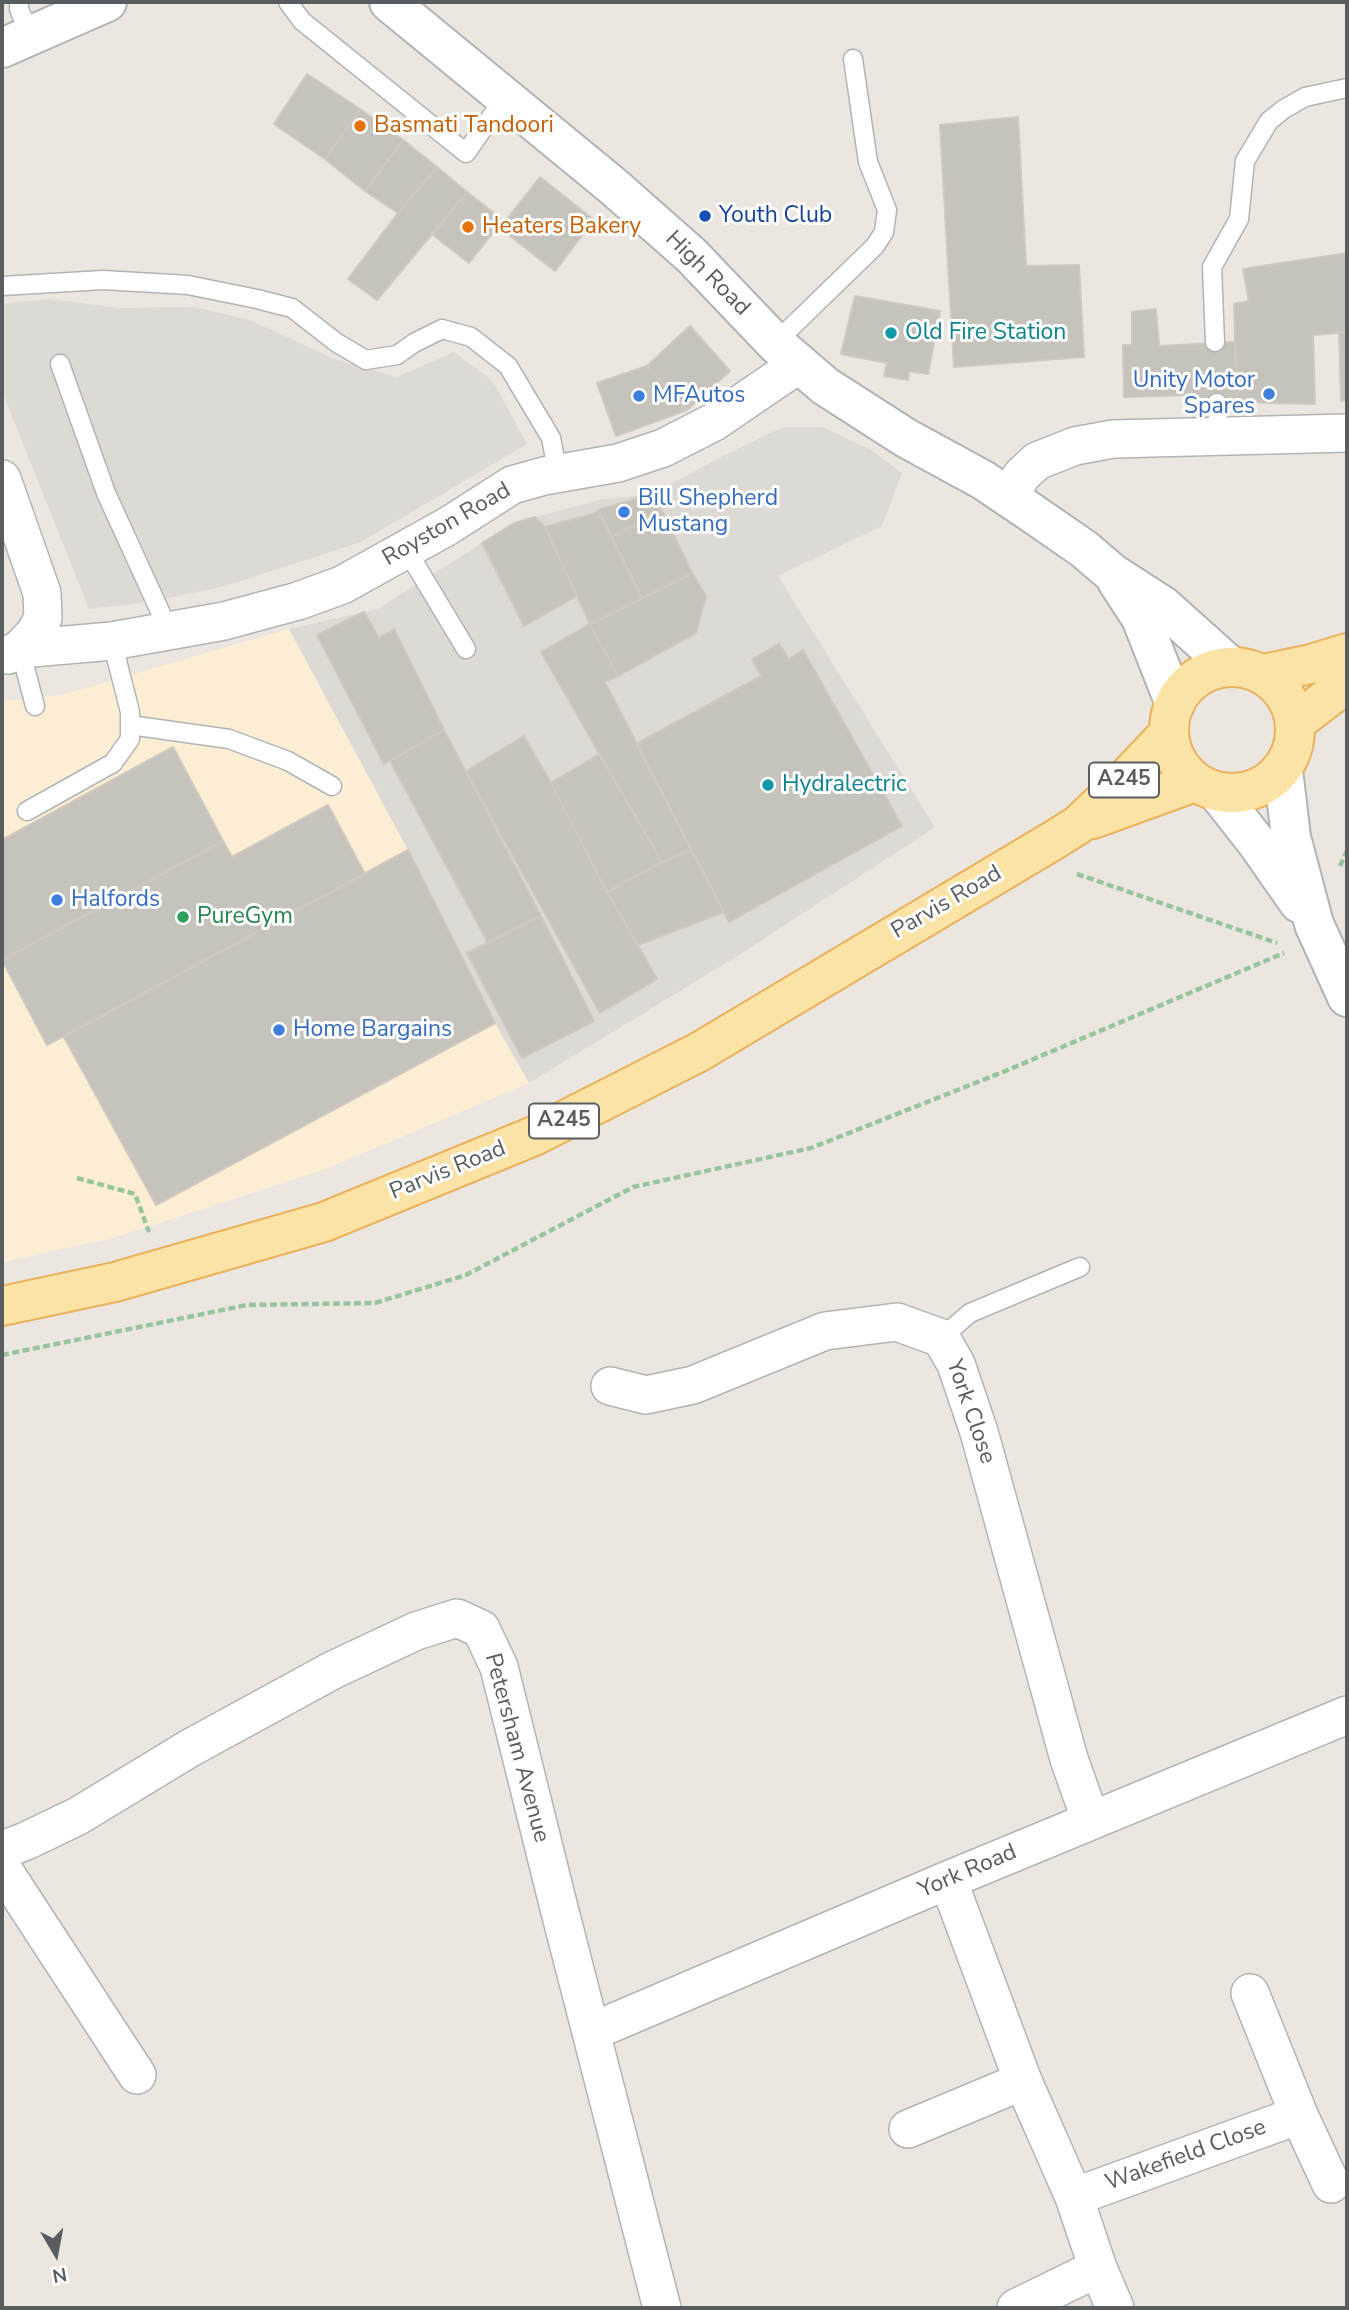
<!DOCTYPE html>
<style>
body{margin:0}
#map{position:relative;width:1349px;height:2310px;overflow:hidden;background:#ebe7e0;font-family:"Nunito Sans",sans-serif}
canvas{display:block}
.frame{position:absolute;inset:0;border:4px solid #595d60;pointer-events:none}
.north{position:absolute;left:21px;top:2219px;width:70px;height:70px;-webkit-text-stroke:5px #fff;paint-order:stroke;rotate:170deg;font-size:19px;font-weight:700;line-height:28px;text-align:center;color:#595d60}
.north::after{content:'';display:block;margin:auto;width:24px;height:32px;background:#595d60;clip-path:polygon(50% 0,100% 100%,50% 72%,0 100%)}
</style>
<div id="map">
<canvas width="1349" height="2310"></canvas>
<div class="frame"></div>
<div class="north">N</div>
</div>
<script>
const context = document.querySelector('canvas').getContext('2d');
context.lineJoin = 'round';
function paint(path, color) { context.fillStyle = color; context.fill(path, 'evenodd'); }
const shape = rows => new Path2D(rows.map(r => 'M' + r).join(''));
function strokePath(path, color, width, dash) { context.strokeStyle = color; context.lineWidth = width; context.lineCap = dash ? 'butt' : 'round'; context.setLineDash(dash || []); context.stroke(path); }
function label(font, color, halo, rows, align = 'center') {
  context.font = font + ' "Nunito Sans",sans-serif'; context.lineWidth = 6; context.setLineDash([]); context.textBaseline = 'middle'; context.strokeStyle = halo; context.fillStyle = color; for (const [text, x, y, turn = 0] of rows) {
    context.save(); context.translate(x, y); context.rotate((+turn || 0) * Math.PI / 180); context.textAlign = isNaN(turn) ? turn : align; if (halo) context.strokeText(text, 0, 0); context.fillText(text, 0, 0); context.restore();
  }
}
const commercial = shape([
 [289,629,408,850,495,1023,529,1083,326,1169,113,1238,2,1262,2,701,61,695]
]);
const industrial = shape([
 [49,299,120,308,196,307,250,320,337,360,397,377,454,352,492,380,527,444,361,542,225,586,155,601,89,609,2,391,2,304],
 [783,427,822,427,870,449,902,473,882,526,778,576,935,827,744,952,529,1083,495,1023,408,850,289,629,377,609,514,523,603,499,652,494,727,454]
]);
const building = shape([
 [307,74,360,109,325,159,274,124,307,74],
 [360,109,403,140,365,191,325,159,360,109],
 [1018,117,1026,266,1079,265,1084,357,954,367,940,125,1018,117],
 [403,140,437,167,398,213,365,191,403,140],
 [437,167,467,192,377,300,348,279,398,213,437,167],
 [540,177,594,220,555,271,500,228,540,177],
 [467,192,503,220,469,263,433,235,467,192],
 [1347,253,1347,332,1313,335,1315,404,1237,402,1234,304,1249,301,1243,269,1347,253],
 [855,296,940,311,928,374,909,371,908,380,884,376,887,363,841,354,855,296],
 [1156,309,1159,346,1235,342,1237,402,1192,404,1191,395,1124,397,1123,345,1132,345,1132,312,1156,309],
 [690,326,730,371,687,410,647,366,690,326],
 [1339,332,1347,332,1347,400,1341,401,1339,332],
 [647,366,687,410,616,436,597,383,647,366],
 [652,494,662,511,612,537,598,510,652,494],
 [662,511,692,573,642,598,612,537,662,511],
 [599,512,642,598,590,624,545,527,599,512],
 [535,517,545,527,577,596,524,626,482,543,514,523,535,517],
 [692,573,706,596,696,633,618,676,590,624,692,573],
 [364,612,379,638,394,629,444,730,384,764,317,635,364,612],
 [590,624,618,676,605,682,692,850,662,862,541,652,590,624],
 [779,644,789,659,803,650,902,826,729,922,636,744,761,676,752,659,779,644],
 [444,730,541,916,488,943,390,761,444,730],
 [524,736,551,783,607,892,657,979,600,1013,466,771,524,736],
 [173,747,223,841,2,960,2,840,173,747],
 [599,754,662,862,607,892,551,783,599,754],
 [328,805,365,874,47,1045,2,960,223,841,232,857,328,805],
 [408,850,495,1023,156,1205,64,1037,408,850],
 [692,850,724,912,638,945,607,892,662,862,692,850],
 [541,916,594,1021,522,1058,467,953,541,916]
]);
const path = shape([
 [1340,866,1347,851],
 [1077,874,1277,943],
 [77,1178,135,1194,149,1232],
 [2,1355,247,1305,375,1303,466,1275,633,1187,811,1148,1003,1072,1284,953]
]);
const lane = shape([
 [19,2,19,9,30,35],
 [288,2,302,21,466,153,505,97],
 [2,286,103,280,188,285,257,299,292,308,337,343,366,360,397,355,414,343,442,329,471,337,508,366,551,438,558,474],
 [1215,342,1212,267,1239,219,1245,161,1269,121,1284,109,1305,97,1347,88],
 [775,343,875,246,884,232,887,210,868,162,853,59],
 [60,364,106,493,169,631],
 [1217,403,1219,436],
 [406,549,466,649],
 [20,649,35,706],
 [130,725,229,739,288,761,332,786],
 [27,811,113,763,130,739,130,712,112,641],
 [941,1338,970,1313,1080,1267]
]);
const street = shape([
 [2,479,42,593,43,618,35,633,20,649,8,655],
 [1008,497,1022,475,1037,461,1075,446,1113,439,1347,433],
 [20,649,112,641,224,621,298,601,342,585,448,526,512,485,544,476,618,463,663,448,714,422,799,364],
 [610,1386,646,1395,693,1385,825,1331,897,1322,941,1338,956,1364,979,1432,1069,1759,1091,1821],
 [2,1850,26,1841,78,1816,190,1748,333,1670,416,1631,457,1618,481,1629,499,1667,557,1900,662,2308],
 [2,1868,137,2075],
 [1250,1993,1299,2115],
 [591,2032,948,1880,1347,1715],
 [1023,2081,1074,2197,1299,2115,1331,2184],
 [908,2129,1023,2081,948,1880],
 [1074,2197,1098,2268],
 [1016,2308,1098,2268,1115,2308]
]);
const secondary = shape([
 [389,2,614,187,692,256,775,343,825,386,906,438,983,480,1029,511,1084,549,1112,573,1163,606,1231,667],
 [2,48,107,2],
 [1117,581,1141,618,1175,704],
 [1283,770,1291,837,1314,924,1347,997],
 [1217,792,1257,843,1299,903]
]);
const primary = shape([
 '1169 730a63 63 0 1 1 126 0a63 63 0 1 1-126 0Z',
 [1263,674,1311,664,1347,653],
 [1295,723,1347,683],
 [1093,819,1195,782],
 [2,1306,115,1282,324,1222,534,1136,699,1052,1054,840,1078,825,1115,790,1169,733]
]);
const markers = [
 [360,126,7,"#e8710a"],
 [705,216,7,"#1a4fb4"],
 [468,227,7,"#e8710a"],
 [891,333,7,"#0f9aa8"],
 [1269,394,7,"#3f7fe0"],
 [639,396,7,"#3f7fe0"],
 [624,512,7,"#3f7fe0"],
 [768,785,7,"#0f9aa8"],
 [57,900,7,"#3f7fe0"],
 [183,917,7,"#2e9e5b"],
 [279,1030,7,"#3f7fe0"]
];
const shields = [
 [1124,780,70],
 [564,1121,70]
];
const shieldNames = [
 ["A245",1124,780],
 ["A245",564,1121]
];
const foodNames = [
 ["Basmati Tandoori",374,126],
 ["Heaters Bakery",482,227]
];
const transitNames = [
 ["Youth Club",719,216]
];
const streetNames = [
 ["High Road",707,274,45],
 ["Royston Road",447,525,-30],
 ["Parvis Road",947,903,-30],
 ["Parvis Road",448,1171,-22],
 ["York Close",970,1412,71],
 ["Petersham Avenue",516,1748,75],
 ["York Road",968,1872,-23],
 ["Wakefield Close",1186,2156,-20]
];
const cultureNames = [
 ["Old Fire Station",905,333],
 ["Hydralectric",782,785]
];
const shopNames = [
 ["Unity Motor",1255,381,"right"],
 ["Spares",1255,407,"right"],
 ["MFAutos",653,396],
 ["Bill Shepherd",638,499],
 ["Mustang",638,525],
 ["Halfords",71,900],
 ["Home Bargains",293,1030]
];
const leisureNames = [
 ["PureGym",197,917]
];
paint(commercial, '#fceed5');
paint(industrial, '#ddd9d5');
paint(building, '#c6c2bc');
strokePath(building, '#cfc8bf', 2);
strokePath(lane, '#b1b4b7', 21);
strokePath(street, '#b1b4b7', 40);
strokePath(secondary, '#b0b4b7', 42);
strokePath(primary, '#e9b15b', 42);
strokePath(path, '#98c59f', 4.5, [7, 3.5]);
strokePath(lane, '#fff', 18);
strokePath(street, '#fff', 37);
strokePath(secondary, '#fff', 38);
strokePath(primary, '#fbe3a6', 38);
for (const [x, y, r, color] of markers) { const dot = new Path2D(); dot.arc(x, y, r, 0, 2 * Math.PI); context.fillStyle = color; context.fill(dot); strokePath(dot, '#fff', 2.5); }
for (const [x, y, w] of shields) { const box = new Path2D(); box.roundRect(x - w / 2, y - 17.5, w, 35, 5); context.fillStyle = '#fff'; context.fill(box); strokePath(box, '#595d60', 2); }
label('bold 21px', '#595d60', null, shieldNames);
label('23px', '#c56008', '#fff', foodNames, 'left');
label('23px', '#164399', '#fff', transitNames, 'left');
label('23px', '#595d60', '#fff', streetNames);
label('23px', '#0d838f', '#fff', cultureNames, 'left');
label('23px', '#366cbe', '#fff', shopNames, 'left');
label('23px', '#27864d', '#fff', leisureNames, 'left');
</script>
